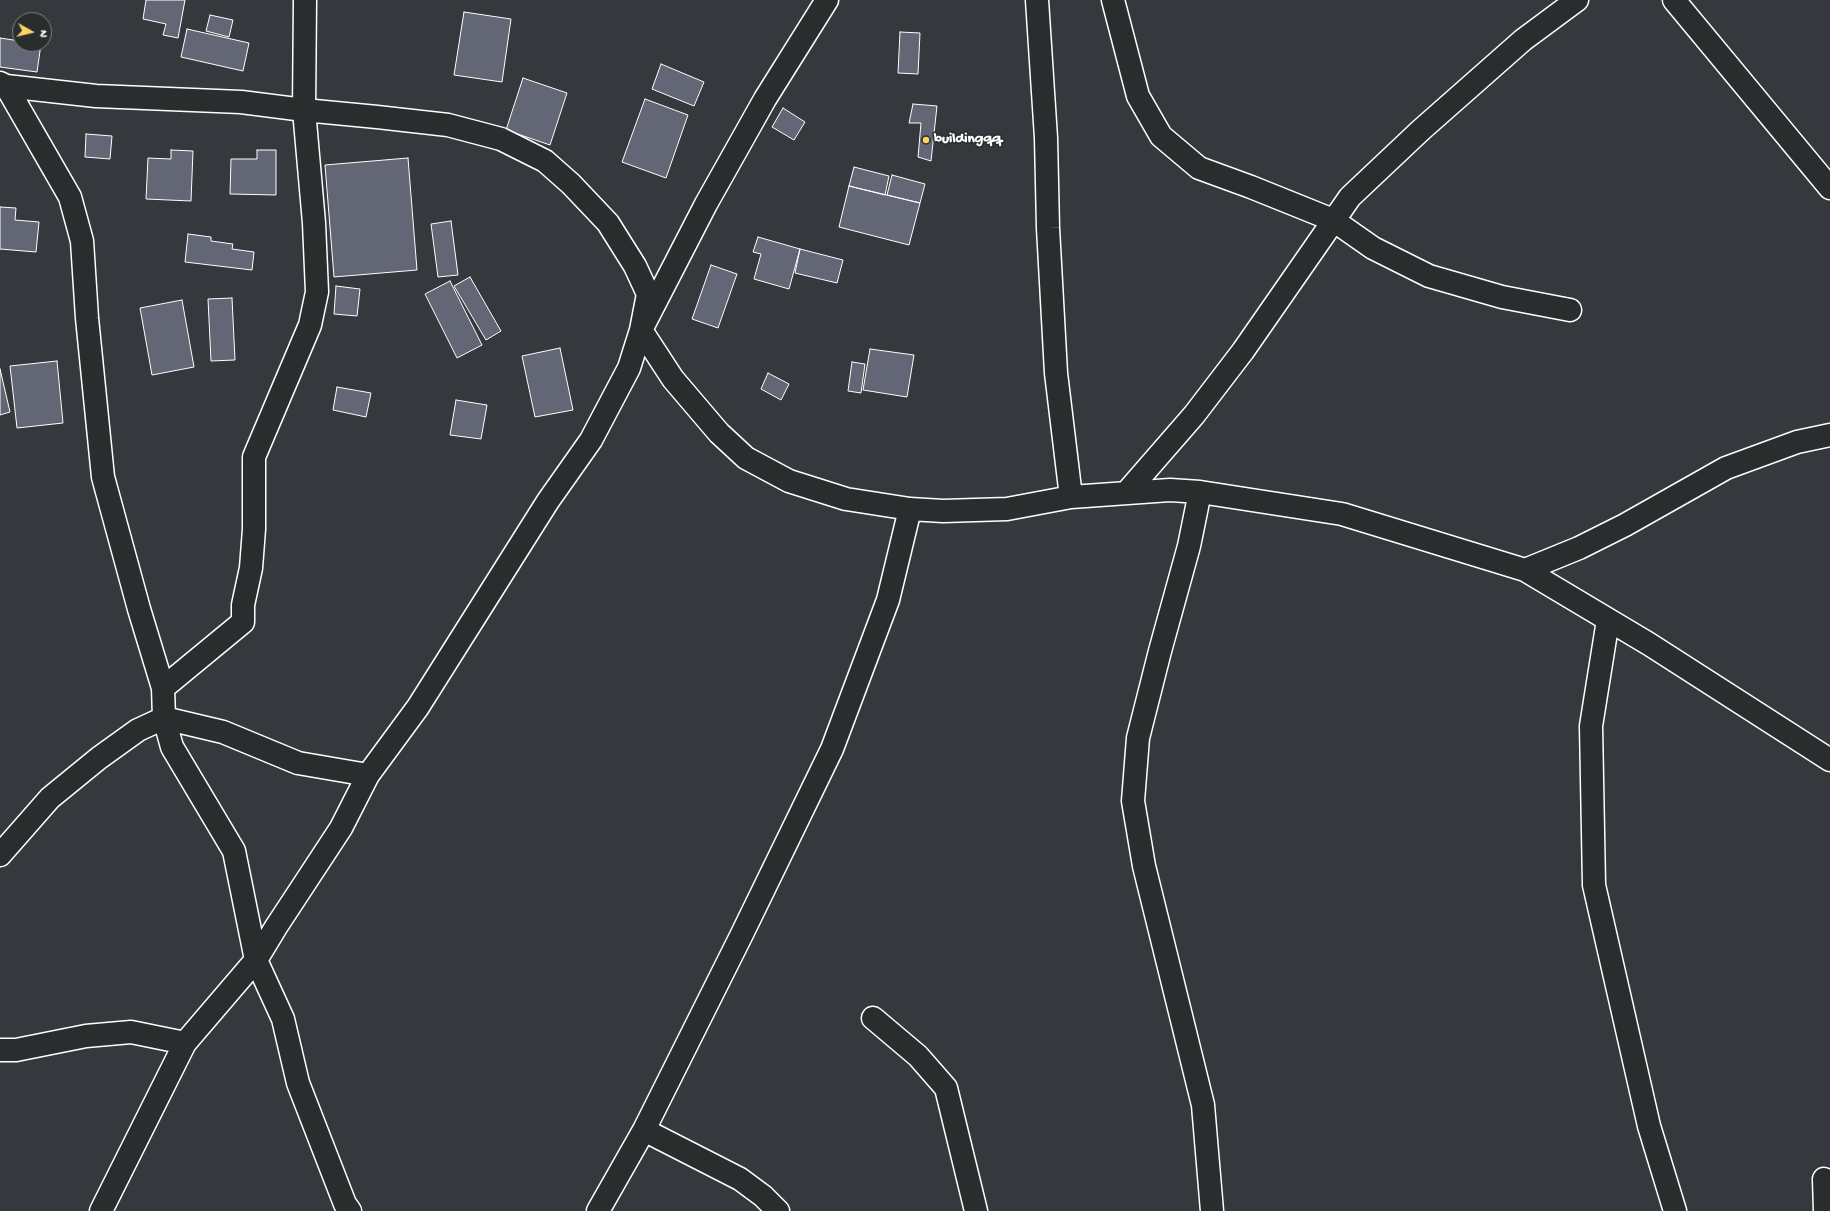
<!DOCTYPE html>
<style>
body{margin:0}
#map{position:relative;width:1830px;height:1211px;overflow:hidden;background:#35383c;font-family:"Gochi Hand",sans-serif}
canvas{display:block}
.north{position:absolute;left:12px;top:12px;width:40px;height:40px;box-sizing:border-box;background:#2a2d2e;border:1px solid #7f8182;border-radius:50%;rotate:98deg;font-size:11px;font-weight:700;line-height:16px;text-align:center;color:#fff}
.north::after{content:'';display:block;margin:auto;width:14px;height:18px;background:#ffd166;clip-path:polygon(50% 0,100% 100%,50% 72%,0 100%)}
</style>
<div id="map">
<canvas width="1830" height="1211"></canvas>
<div class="north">N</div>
</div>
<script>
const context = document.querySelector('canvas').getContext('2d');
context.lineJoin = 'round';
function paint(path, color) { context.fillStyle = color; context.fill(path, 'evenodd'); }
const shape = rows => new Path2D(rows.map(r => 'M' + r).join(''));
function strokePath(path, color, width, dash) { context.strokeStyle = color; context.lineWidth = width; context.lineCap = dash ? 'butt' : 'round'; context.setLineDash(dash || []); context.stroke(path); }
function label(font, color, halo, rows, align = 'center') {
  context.font = font + ' "Gochi Hand",sans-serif'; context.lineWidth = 3; context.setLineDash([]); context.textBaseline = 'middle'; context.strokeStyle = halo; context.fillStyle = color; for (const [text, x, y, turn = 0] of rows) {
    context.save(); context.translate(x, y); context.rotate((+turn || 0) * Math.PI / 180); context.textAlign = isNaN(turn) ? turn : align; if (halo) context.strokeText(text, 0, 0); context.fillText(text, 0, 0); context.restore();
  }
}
const building = shape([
 [146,0,185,0,178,38,163,35,166,24,143,19,146,0],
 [464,12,511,19,502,82,454,75,464,12],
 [210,15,233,20,229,37,206,31,210,15],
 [187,29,249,43,243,71,181,57,187,29],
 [900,32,920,33,918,74,898,73,900,32],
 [0,38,20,41,20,44,41,44,37,72,0,67,0,38],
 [661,64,704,82,694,106,652,89,661,64],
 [523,78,567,93,550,145,506,130,523,78],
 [645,99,688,115,666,178,622,162,645,99],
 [913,104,937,106,931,161,918,157,921,123,909,123,913,104],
 [783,108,805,122,794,140,772,127,783,108],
 [86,134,112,136,110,159,85,157,86,134],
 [171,150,193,151,191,201,146,199,148,158,171,159,171,150],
 [257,150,276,150,276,195,230,194,231,159,257,159,257,150],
 [408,158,417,270,334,277,325,165,408,158],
 [854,167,889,176,885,195,849,186,854,167],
 [892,175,925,184,920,203,887,195,892,175],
 [849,186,920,203,909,245,839,227,849,186],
 [0,207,16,208,15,220,39,222,36,252,0,249,0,207],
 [451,221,458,275,438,277,431,224,451,221],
 [188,234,211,237,211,241,233,244,232,249,254,252,252,270,185,262,188,234],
 [758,237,800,249,789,289,754,279,761,254,753,252,758,237],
 [800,249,843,260,837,283,795,273,800,249],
 [711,265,737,274,718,328,692,319,711,265],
 [470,277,501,331,486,340,454,286,470,277],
 [450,281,482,345,457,358,425,294,450,281],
 [336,286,360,289,357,316,334,314,336,286],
 [232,298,235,360,211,361,208,299,232,298],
 [182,300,194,367,152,375,140,308,182,300],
 [560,348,573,410,535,417,522,356,560,348],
 [870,349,914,355,907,397,863,390,870,349],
 [57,361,63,423,17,428,10,366,57,361],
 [852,362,865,364,861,393,848,391,852,362],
 [0,369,10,412,0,415,0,369],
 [768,373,789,384,781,400,761,389,768,373],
 [337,387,371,393,366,417,333,410,337,387],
 [456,400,487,405,481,439,450,435,456,400]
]);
const minor = shape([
 [1037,0,1046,138,1048,228,1056,373,1071,497],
 [1113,0,1138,96,1161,136,1199,168,1251,187,1333,220,1373,248,1429,276,1502,297,1570,310],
 [1674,0,1830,188],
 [0,83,6,86,96,96,241,102,304,110,377,117,448,125,501,139,545,161,571,184,608,223,635,266,648,294,641,330,673,379,719,433,746,458,789,481,846,499,910,509,943,511,1007,509,1071,497,1170,490,1200,492,1342,514,1525,570,1649,644,1830,760],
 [6,86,70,197,82,241,87,318,103,477,139,609,163,688,164,718,172,747,234,851,256,960,283,1019,298,1083,345,1204,350,1211],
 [1127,492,1194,415,1243,351,1350,197,1421,130,1523,40,1577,0],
 [1200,492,1189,546,1160,651,1138,738,1133,801,1144,866,1203,1105,1212,1211],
 [1525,570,1579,548,1625,525,1726,468,1797,442,1830,435],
 [1608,620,1591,726,1594,885,1649,1126,1675,1211],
 [163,688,243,622,243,605,251,568,254,529,254,457,310,325,317,292,314,223,304,110,305,0],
 [0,855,50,798,99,758,138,730,164,718,223,732,298,763,368,775],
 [873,1018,918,1056,946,1088,976,1211],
 [0,1050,16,1050,86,1036,131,1032,185,1043],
 [644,1130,740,1179,763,1196,778,1211],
 [1824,1179,1825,1211],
 [101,1211,185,1043,256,960,276,927,341,828,368,775,418,707,548,501,591,440,629,368,641,330,706,204,765,99,827,0],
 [598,1211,644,1130,742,934,832,749,888,600,910,509]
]);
const markers = [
 [926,140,4,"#ffd166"]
];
const poiNames = [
 ["buildingqq",934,140]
];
paint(building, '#626675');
strokePath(building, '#fff', 1);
strokePath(minor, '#fff', 25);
strokePath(minor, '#2a2d2e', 22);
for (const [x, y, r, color] of markers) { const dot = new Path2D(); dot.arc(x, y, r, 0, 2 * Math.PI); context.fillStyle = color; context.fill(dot); strokePath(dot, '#2a2d2e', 1.5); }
label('bold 15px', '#fff', '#2a2d2e', poiNames, 'left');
</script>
